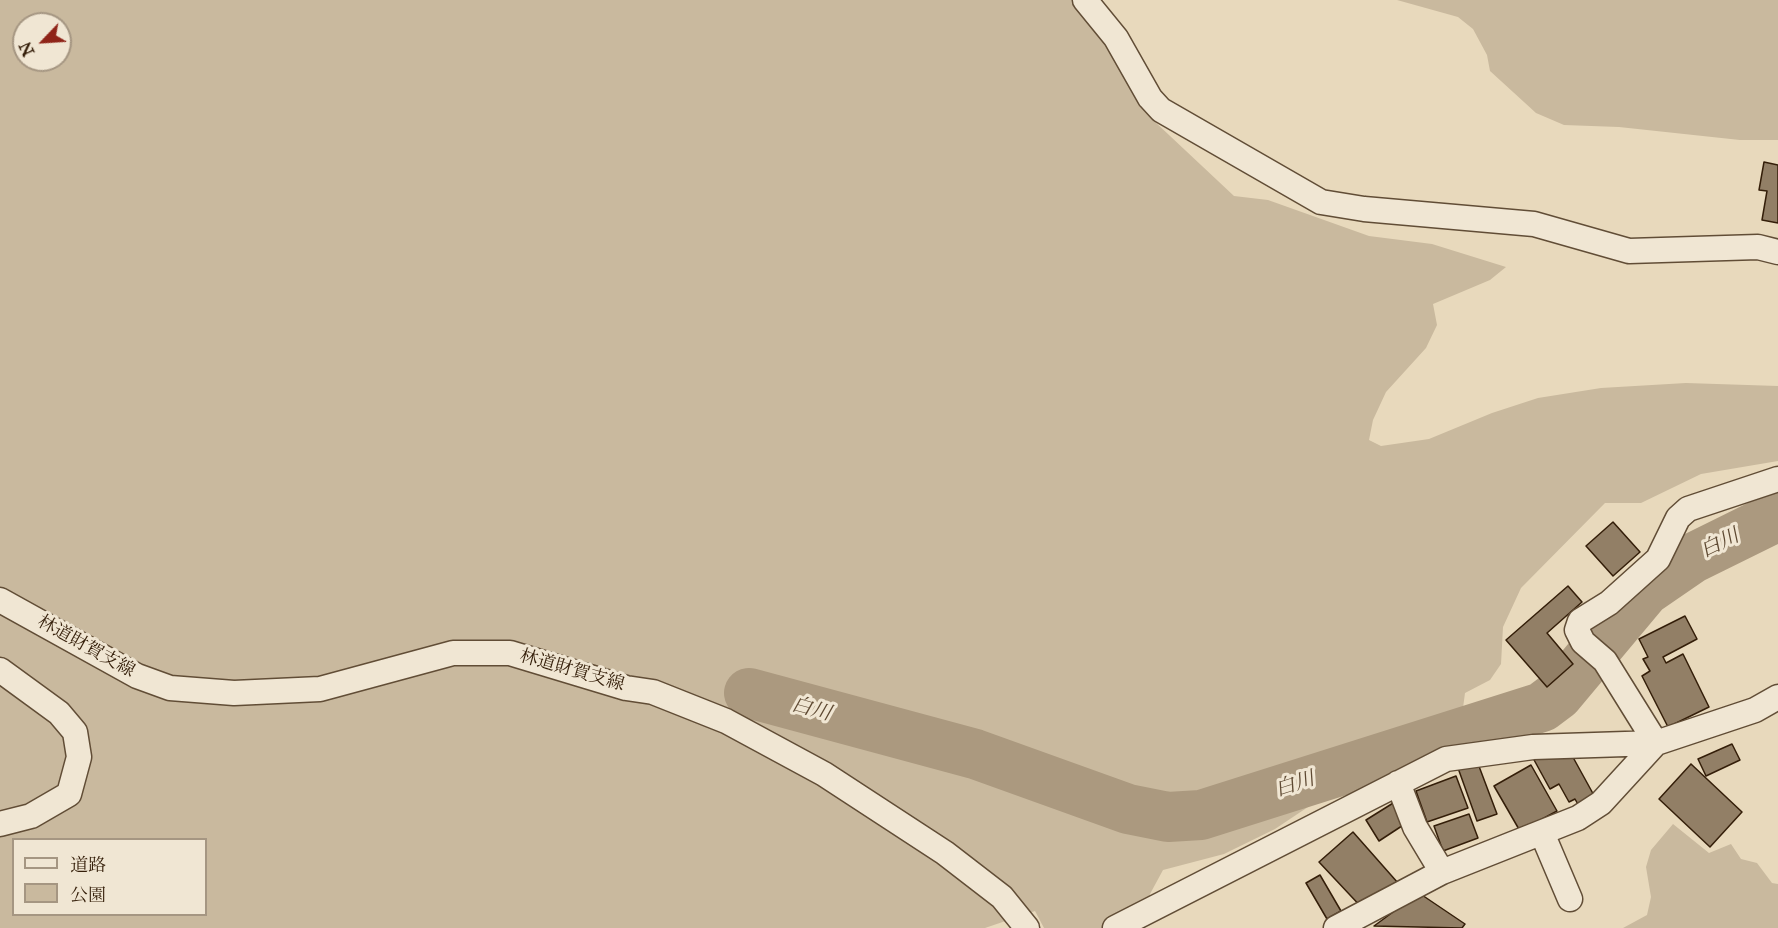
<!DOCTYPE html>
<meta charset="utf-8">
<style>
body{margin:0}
#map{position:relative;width:1778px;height:928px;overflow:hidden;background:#e8d9bc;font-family:"IM FELL Great Primer","Noto Serif JP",serif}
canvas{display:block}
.legend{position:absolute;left:12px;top:838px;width:195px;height:78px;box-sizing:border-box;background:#f0e6d3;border:2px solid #a59682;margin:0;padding:8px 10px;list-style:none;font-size:18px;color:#341e09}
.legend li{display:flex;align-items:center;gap:12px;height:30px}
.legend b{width:30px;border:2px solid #a59682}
.north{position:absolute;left:12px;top:12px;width:60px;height:60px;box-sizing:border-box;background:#f0e6d3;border:2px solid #a59682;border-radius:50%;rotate:245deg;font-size:16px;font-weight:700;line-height:24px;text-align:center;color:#341e09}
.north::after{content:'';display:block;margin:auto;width:21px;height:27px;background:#8f2418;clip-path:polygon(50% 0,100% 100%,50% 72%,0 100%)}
</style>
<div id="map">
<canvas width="1778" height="928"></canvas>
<ul class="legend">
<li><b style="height:8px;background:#f0e6d3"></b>道路</li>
<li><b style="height:16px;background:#c9b99e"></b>公園</li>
</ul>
<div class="north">N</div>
</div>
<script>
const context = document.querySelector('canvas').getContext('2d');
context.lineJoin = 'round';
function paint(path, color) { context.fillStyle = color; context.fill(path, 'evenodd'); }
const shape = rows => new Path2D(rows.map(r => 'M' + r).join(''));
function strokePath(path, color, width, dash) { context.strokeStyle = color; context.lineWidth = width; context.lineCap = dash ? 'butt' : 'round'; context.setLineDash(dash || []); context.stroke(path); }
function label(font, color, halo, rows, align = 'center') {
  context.font = font + ' "IM FELL Great Primer","Noto Serif JP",serif'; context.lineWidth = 6; context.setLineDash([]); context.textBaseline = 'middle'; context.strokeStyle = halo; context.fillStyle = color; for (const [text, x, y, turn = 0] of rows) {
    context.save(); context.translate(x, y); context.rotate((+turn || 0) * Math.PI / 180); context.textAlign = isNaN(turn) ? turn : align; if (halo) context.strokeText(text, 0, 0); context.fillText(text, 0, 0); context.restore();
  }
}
const green = shape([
 [0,0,1090,0,1147,74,1153,120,1234,196,1268,200,1369,236,1432,244,1506,267,1490,280,1433,304,1437,325,1426,348,1386,392,1373,420,1369,440,1381,446,1429,439,1492,413,1538,398,1601,388,1686,383,1778,386,1778,461,1701,474,1641,503,1605,503,1521,588,1503,627,1501,664,1490,680,1465,693,1463,708,1470,728,1401,745,1275,829,1224,854,1163,870,1150,894,1142,928,1044,928,1035,911,985,928,0,928],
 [24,24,60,24,60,60,24,60],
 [14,840,206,840,206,914,14,914],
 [1397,0,1778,0,1778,140,1740,140,1619,127,1564,125,1536,113,1490,71,1487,55,1473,29,1458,17],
 [1673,824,1709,853,1731,844,1741,859,1757,863,1772,883,1778,884,1778,928,1623,928,1647,915,1651,897,1646,867,1651,850]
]);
const river = shape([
 [749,693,975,754,1128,809,1168,817,1201,815,1542,707,1558,695,1645,591,1693,558,1778,516]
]);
const building = shape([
 [1764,162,1778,165,1778,223,1762,220,1767,191,1759,190,1764,162],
 [1613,522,1640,552,1613,576,1586,546,1613,522],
 [1568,586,1582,602,1547,633,1573,664,1547,687,1506,640,1568,586],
 [1685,616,1697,639,1663,657,1666,663,1683,654,1709,707,1668,727,1642,676,1650,671,1643,659,1648,657,1639,639,1685,616],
 [1732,744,1740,760,1706,776,1698,759,1732,744],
 [1569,750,1596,799,1580,808,1575,799,1569,802,1559,784,1550,789,1533,758,1569,750],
 [1477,761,1497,814,1477,821,1458,768,1477,761],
 [1691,764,1742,812,1710,847,1659,799,1691,764],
 [1531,765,1557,811,1520,831,1494,786,1531,765],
 [1456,776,1468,808,1427,822,1416,791,1456,776],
 [1398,800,1411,820,1379,841,1366,820,1398,800],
 [1469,814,1478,838,1443,851,1434,826,1469,814],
 [1353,832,1398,883,1365,911,1319,862,1353,832],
 [1320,875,1341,911,1327,919,1306,883,1320,875],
 [1419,893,1465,924,1462,928,1374,926,1419,893]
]);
const minor = shape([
 [1085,0,1116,38,1150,98,1161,110,1321,202,1364,209,1534,224,1629,251,1758,247,1778,252],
 [0,600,137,676,170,688,234,693,320,689,453,653,510,653,626,688,653,692,726,721,824,774,945,853,1002,897,1027,928],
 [0,670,59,713,75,732,79,757,69,794,31,816,0,824],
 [1398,783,1415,827,1442,872],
 [1542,833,1570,899],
 [1115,928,1446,759,1533,747,1656,743,1755,710,1778,697],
 [1336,928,1442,872,1578,818,1601,803,1656,743,1605,661,1583,642,1577,630,1580,621,1609,603,1658,559,1678,518,1688,509,1778,479]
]);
const streetNames = [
 ["林道財賀支線",86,647,29],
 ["林道財賀支線",572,671,16]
];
const waterNames = [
 ["白川",1720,544,-26],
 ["白川",811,710,15],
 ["白川",1295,785,-18]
];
paint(green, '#c9b99e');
strokePath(river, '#ab997f', 50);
paint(building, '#927f66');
strokePath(building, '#341e09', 1.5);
strokePath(minor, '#614d36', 27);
strokePath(minor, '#f0e6d3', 24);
label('18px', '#341e09', '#f0e6d3', streetNames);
label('italic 20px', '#5e4932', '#f0e6d3', waterNames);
</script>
